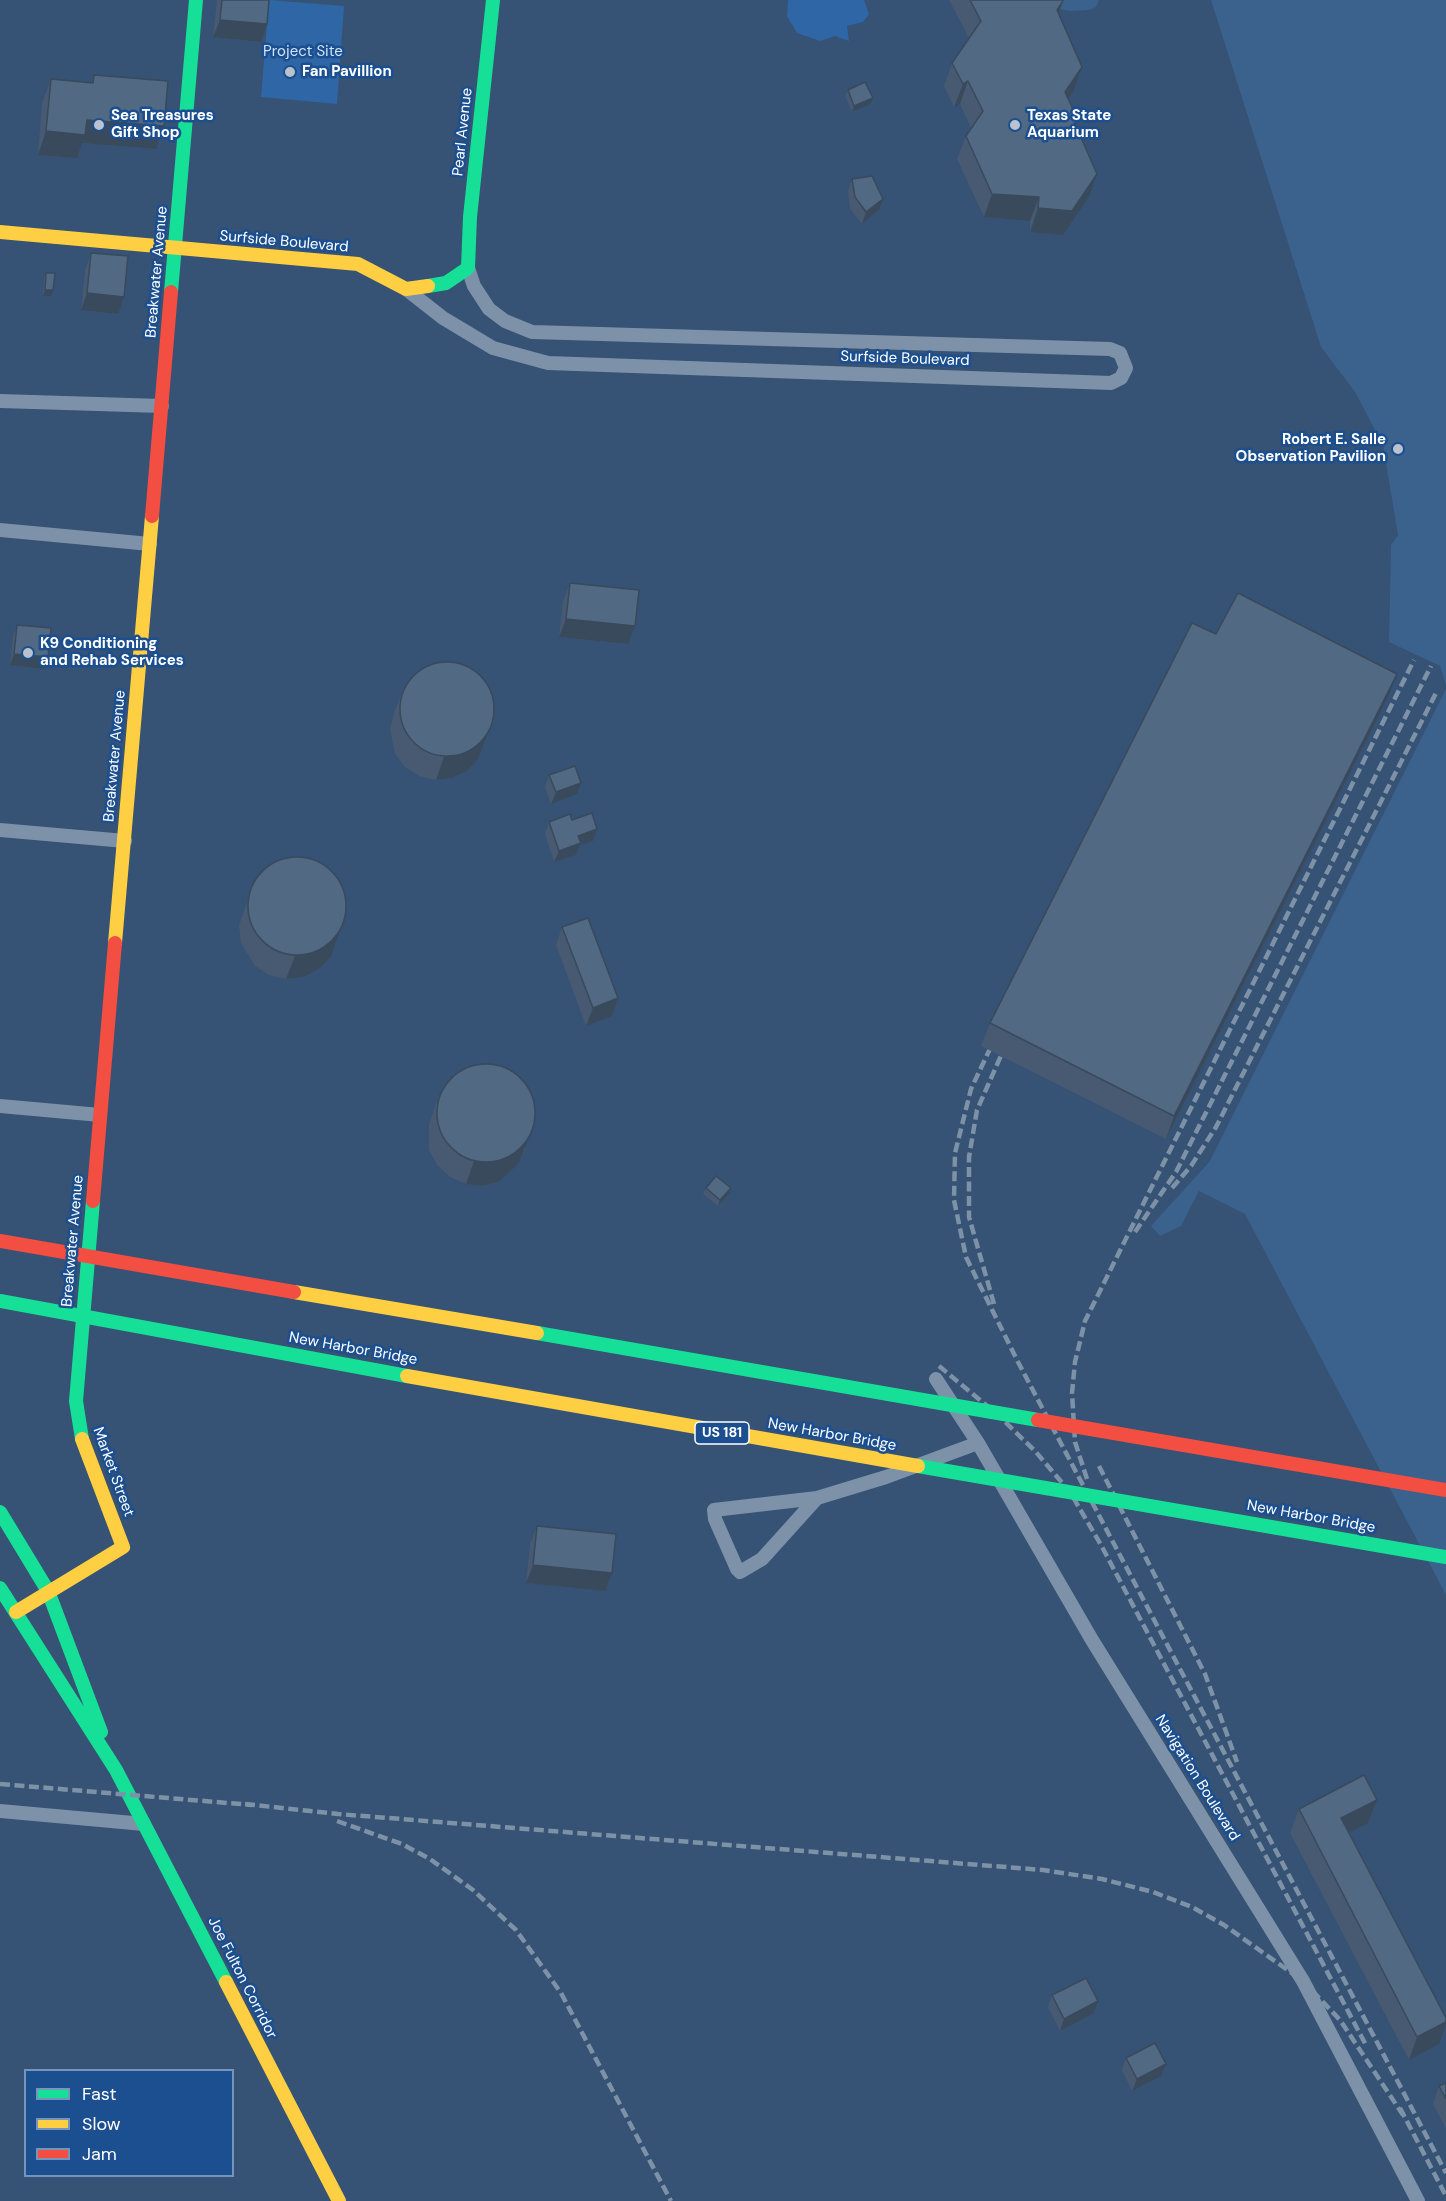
<!DOCTYPE html>
<style>
body{margin:0}
#map{position:relative;width:1446px;height:2201px;overflow:hidden;background:#365274;font-family:"DM Sans",sans-serif}
canvas{display:block}
.legend{position:absolute;left:24px;top:2069px;width:210px;height:108px;box-sizing:border-box;background:#1b4f8f;border:2px solid #7695bc;margin:0;padding:8px 10px;list-style:none;font-size:18px;color:#fff}
.legend li{display:flex;align-items:center;gap:12px;height:30px}
.legend b{width:30px;border:2px solid #7695bc}
</style>
<div id="map">
<canvas width="1446" height="2201"></canvas>
<ul class="legend">
<li><b style="height:8px;background:#16e098"></b>Fast</li>
<li><b style="height:8px;background:#ffcf43"></b>Slow</li>
<li><b style="height:8px;background:#f24e42"></b>Jam</li>
</ul>
</div>
<script>
const context = document.querySelector('canvas').getContext('2d');
context.lineJoin = 'round';
function paint(path, color) { context.fillStyle = color; context.fill(path, 'evenodd'); }
const shape = rows => new Path2D(rows.map(r => 'M' + r).join(''));
function strokePath(path, color, width, dash) { context.strokeStyle = color; context.lineWidth = width; context.lineCap = dash ? 'butt' : 'round'; context.setLineDash(dash || []); context.stroke(path); }
function label(font, color, halo, rows, align = 'center') {
  context.font = font + ' "DM Sans",sans-serif'; context.lineWidth = 5; context.setLineDash([]); context.textBaseline = 'middle'; context.strokeStyle = halo; context.fillStyle = color; for (const [text, x, y, turn = 0] of rows) {
    context.save(); context.translate(x, y); context.rotate((+turn || 0) * Math.PI / 180); context.textAlign = isNaN(turn) ? turn : align; if (halo) context.strokeText(text, 0, 0); context.fillText(text, 0, 0); context.restore();
  }
}
const green = shape([
 [269,0,344,6,337,104,261,97],
 [788,0,864,0,869,14,863,22,847,26,849,41,835,36,820,41,797,33,787,16]
]);
const water = shape([
 [1050,0,1099,0,1096,7,1090,10,1070,11,1058,9],
 [1211,0,1446,0,1446,685,1440,666,1389,642,1391,545,1398,535,1383,445,1355,392,1321,347],
 [1446,689,1446,1595,1245,1214,1199,1191,1181,1226,1160,1236,1151,1226,1210,1161]
]);
const street = shape([
 [406,289,443,318,493,348,548,363,1111,383,1121,378,1126,368,1120,353,1110,349,532,332,505,321,489,309,474,286,468,268],
 [0,401,162,406],
 [0,530,150,544],
 [0,830,125,841],
 [0,1106,100,1115],
 [936,1379,978,1443,1092,1640,1303,1981,1418,2201],
 [817,1498,762,1559,740,1572,737,1569,715,1519,714,1510,817,1498,886,1477,978,1443],
 [0,1811,144,1824]
]);
const fast = shape([
 [428,286,446,283,468,268,470,217,493,0],
 [171,292,196,0],
 [82,1439,76,1401,93,1201],
 [0,1512,48,1591,101,1732],
 [0,1588,116,1770,226,1982]
]);
const slow = shape([
 [0,232,358,264,406,289,428,286],
 [115,943,152,516],
 [16,1612,123,1547,82,1439],
 [226,1982,339,2201]
]);
const jam = shape([
 [152,516,171,292],
 [93,1201,115,943]
]);
const rail = shape([
 [997,1034,971,1089,955,1153,954,1200,966,1257,1018,1362,1446,2173],
 [1172,1188,1191,1166,1216,1127,1437,691],
 [1135,1232,1176,1172,1431,666],
 [994,1304,969,1217,969,1157,977,1110,1007,1042],
 [939,1366,998,1415,1035,1451,1070,1492,1101,1545,1367,2047],
 [1099,1466,1205,1674,1237,1762],
 [1087,1479,1075,1442,1072,1393,1075,1362,1085,1321,1414,660],
 [0,1784,252,1805],
 [245,1804,338,1814,1043,1870,1102,1879,1153,1892,1192,1907,1224,1925,1303,1981,1340,2020,1403,2115],
 [337,1821,402,1844,430,1859,473,1890,516,1930,561,1993,671,2201],
 [1400,2108,1446,2196]
]);
const fastBridge = shape([
 [0,1301,407,1376],
 [537,1333,1038,1420],
 [918,1466,1446,1557]
]);
const slowBridge = shape([
 [294,1292,537,1333],
 [407,1376,918,1466]
]);
const jamBridge = shape([
 [0,1241,294,1292],
 [1038,1420,1446,1490]
]);
const wall = shape([
 [217,0,269,0,261,42,213,37],
 [949,0,1063,0,1058,15,1082,67,1074,90,1068,99,1073,133,1089,197,1063,235,1030,232,1030,221,984,217,957,159,966,136,971,128,960,104,954,107,944,86,952,63,969,38],
 [94,75,164,126,156,149,82,143,77,158,38,155,42,103,51,79,91,83],
 [848,90,870,104,852,112,845,96],
 [852,179,879,210,862,224,850,209,848,191],
 [91,253,118,314,81,310,85,270],
 [46,273,51,296,43,296,44,278],
 [570,583,628,644,559,637,563,601],
 [17,625,48,657,44,669,10,665,13,636],
 [1216,634,1388,697,1166,1139,981,1046,990,1023],
 [403,690,487,736,478,759,467,771,452,778,436,780,419,776,405,767,395,754,390,729,394,713],
 [549,775,577,794,551,804,545,787],
 [572,820,597,829,593,841,580,845,576,855,554,862,545,834,549,822],
 [256,878,331,957,319,969,303,977,286,979,269,975,255,966,241,943,239,925],
 [562,927,618,998,612,1016,586,1026,556,945],
 [437,1101,526,1148,519,1163,500,1181,483,1186,466,1184,450,1177,437,1165,429,1150,429,1125],
 [706,1188,731,1188,729,1194,718,1206,703,1194],
 [537,1526,605,1591,526,1583,530,1544],
 [1377,1800,1368,1823,1349,1833,1439,2044,1409,2060,1290,1833,1299,1809],
 [1052,1995,1094,2013,1060,2031,1048,2007],
 [1126,2058,1166,2064,1161,2076,1132,2091,1122,2070],
 [1446,2083,1446,2129,1433,2104,1439,2086]
]);
const shadedWall = shape([
 [1063,1,1055,24,1057,10],
 [220,20,267,24,261,42,213,37],
 [1082,67,1074,90,1057,116,1065,92],
 [968,81,960,104,954,107,963,84],
 [873,98,870,104,852,112,854,106],
 [87,120,164,126,156,149,82,143,77,158,38,155,46,131],
 [1078,120,1069,143,1067,133],
 [1097,174,1089,197,1063,235,1030,232,1038,208],
 [992,194,1039,197,1030,221,984,217],
 [883,199,879,210,862,224,866,212],
 [45,290,53,290,51,296,43,296],
 [87,293,124,297,118,314,81,310],
 [566,619,635,626,628,644,559,637],
 [14,654,48,657,44,669,10,665],
 [1397,674,1388,697,1166,1139,1174,1116],
 [487,736,478,759,467,771,452,778,436,780,444,757],
 [581,783,577,794,551,804,556,792],
 [597,829,593,841,580,845,576,855,554,862,559,851,578,836],
 [339,933,331,957,319,969,303,977,286,979,295,956],
 [618,998,612,1016,586,1026,593,1008],
 [534,1124,519,1163,500,1181,483,1186,466,1184,474,1161],
 [731,1188,729,1194,718,1206,720,1200],
 [533,1565,612,1573,605,1591,526,1583],
 [1377,1800,1368,1823,1333,1841,1341,1818],
 [1098,2001,1094,2013,1060,2031,1064,2019],
 [1446,2022,1446,2025,1439,2044,1409,2060,1417,2037],
 [1166,2064,1161,2076,1132,2091,1137,2079]
]);
const building = shape([
 [222,0,269,0,267,24,220,20,222,0],
 [970,0,1063,0,1063,1,1057,10,1082,67,1065,92,1078,120,1067,133,1079,133,1097,174,1072,211,1038,208,1039,197,992,194,966,136,983,111,968,81,963,84,952,63,981,21,970,0],
 [94,75,168,81,164,126,87,120,85,135,46,131,51,79,93,83,94,75],
 [865,82,873,98,854,106,848,90,865,82],
 [872,176,883,199,866,212,855,197,852,179,872,176],
 [91,253,128,256,124,297,87,293,91,253],
 [46,273,55,273,53,290,45,290,46,273],
 [570,583,639,590,635,626,566,619,570,583],
 [1238,593,1397,674,1174,1116,990,1023,1192,623,1216,634,1238,593],
 [17,625,51,628,48,657,14,654,17,625],
 '400 709a47 47 0 1 1 94 0a47 47 0 1 1-94 0Z',
 [575,766,581,783,556,792,549,775,575,766],
 [592,813,597,829,578,836,581,843,559,851,549,822,570,814,572,820,592,813],
 '248 906a49 49 0 1 1 98 0a49 49 0 1 1-98 0Z',
 [588,918,618,998,593,1008,562,927,588,918],
 '437 1113a49 49 0 1 1 98 0a49 49 0 1 1-98 0Z',
 [716,1176,731,1188,720,1200,706,1188,716,1176],
 [537,1526,616,1534,612,1573,533,1565,537,1526],
 [1364,1775,1377,1800,1341,1818,1446,2018,1446,2022,1417,2037,1299,1809,1364,1775],
 [1086,1978,1098,2001,1064,2019,1052,1995,1086,1978],
 [1155,2043,1166,2064,1137,2079,1126,2058,1155,2043],
 [1446,2083,1446,2099,1439,2086,1446,2083]
]);
const markers = [
 [290,72,6,"#b9c2ce"],
 [99,125,6,"#b9c2ce"],
 [1015,125,6,"#b9c2ce"],
 [1398,449,6,"#b9c2ce"],
 [28,653,6,"#b9c2ce"]
];
const shields = [
 [722,1433,54]
];
const shieldNames = [
 ["US 181",722,1433]
];
const parkNames = [
 ["Project Site",303,52]
];
const poiNames = [
 ["Fan Pavillion",302,72],
 ["Sea Treasures",111,116],
 ["Gift Shop",111,133],
 ["Texas State",1027,116],
 ["Aquarium",1027,133],
 ["Robert E. Salle",1386,440,"right"],
 ["Observation Pavilion",1386,457,"right"],
 ["K9 Conditioning",40,644],
 ["and Rehab Services",40,661]
];
const streetNames = [
 ["Pearl Avenue",463,132,-84],
 ["Surfside Boulevard",284,242,5],
 ["Breakwater Avenue",157,272,-85],
 ["Surfside Boulevard",905,359,2],
 ["Breakwater Avenue",115,756,-85],
 ["Breakwater Avenue",73,1241,-85],
 ["New Harbor Bridge",353,1349,10],
 ["New Harbor Bridge",832,1435,10],
 ["Market Street",113,1472,70],
 ["New Harbor Bridge",1311,1517,10],
 ["Navigation Boulevard",1197,1778,58],
 ["Joe Fulton Corridor",242,1978,63]
];
paint(green, '#2f66a5');
paint(water, '#3b618d');
strokePath(street, '#7d92a8', 14);
strokePath(fast, '#16e098', 14);
strokePath(slow, '#ffcf43', 14);
strokePath(jam, '#f24e42', 14);
strokePath(rail, '#7e92a7', 4.5, [10, 4.5]);
strokePath(fastBridge, '#16e098', 14);
strokePath(slowBridge, '#ffcf43', 14);
strokePath(jamBridge, '#f24e42', 14);
paint(wall, '#475a72');
paint(shadedWall, '#394a5c');
paint(building, '#526984');
strokePath(building, '#394a5c', 1.5);
for (const [x, y, r, color] of markers) { const dot = new Path2D(); dot.arc(x, y, r, 0, 2 * Math.PI); context.fillStyle = color; context.fill(dot); strokePath(dot, '#1b4f8f', 2); }
for (const [x, y, w] of shields) { const box = new Path2D(); box.roundRect(x - w / 2, y - 11, w, 22, 4.5); context.fillStyle = '#1b4f8f'; context.fill(box); strokePath(box, '#fff', 1.5); }
label('bold 14px', '#fff', null, shieldNames);
label('15px', '#cfe3fa', '#1b4f8f', parkNames);
label('bold 15px', '#fff', '#1b4f8f', poiNames, 'left');
label('15px', '#fff', '#1b4f8f', streetNames);
</script>
